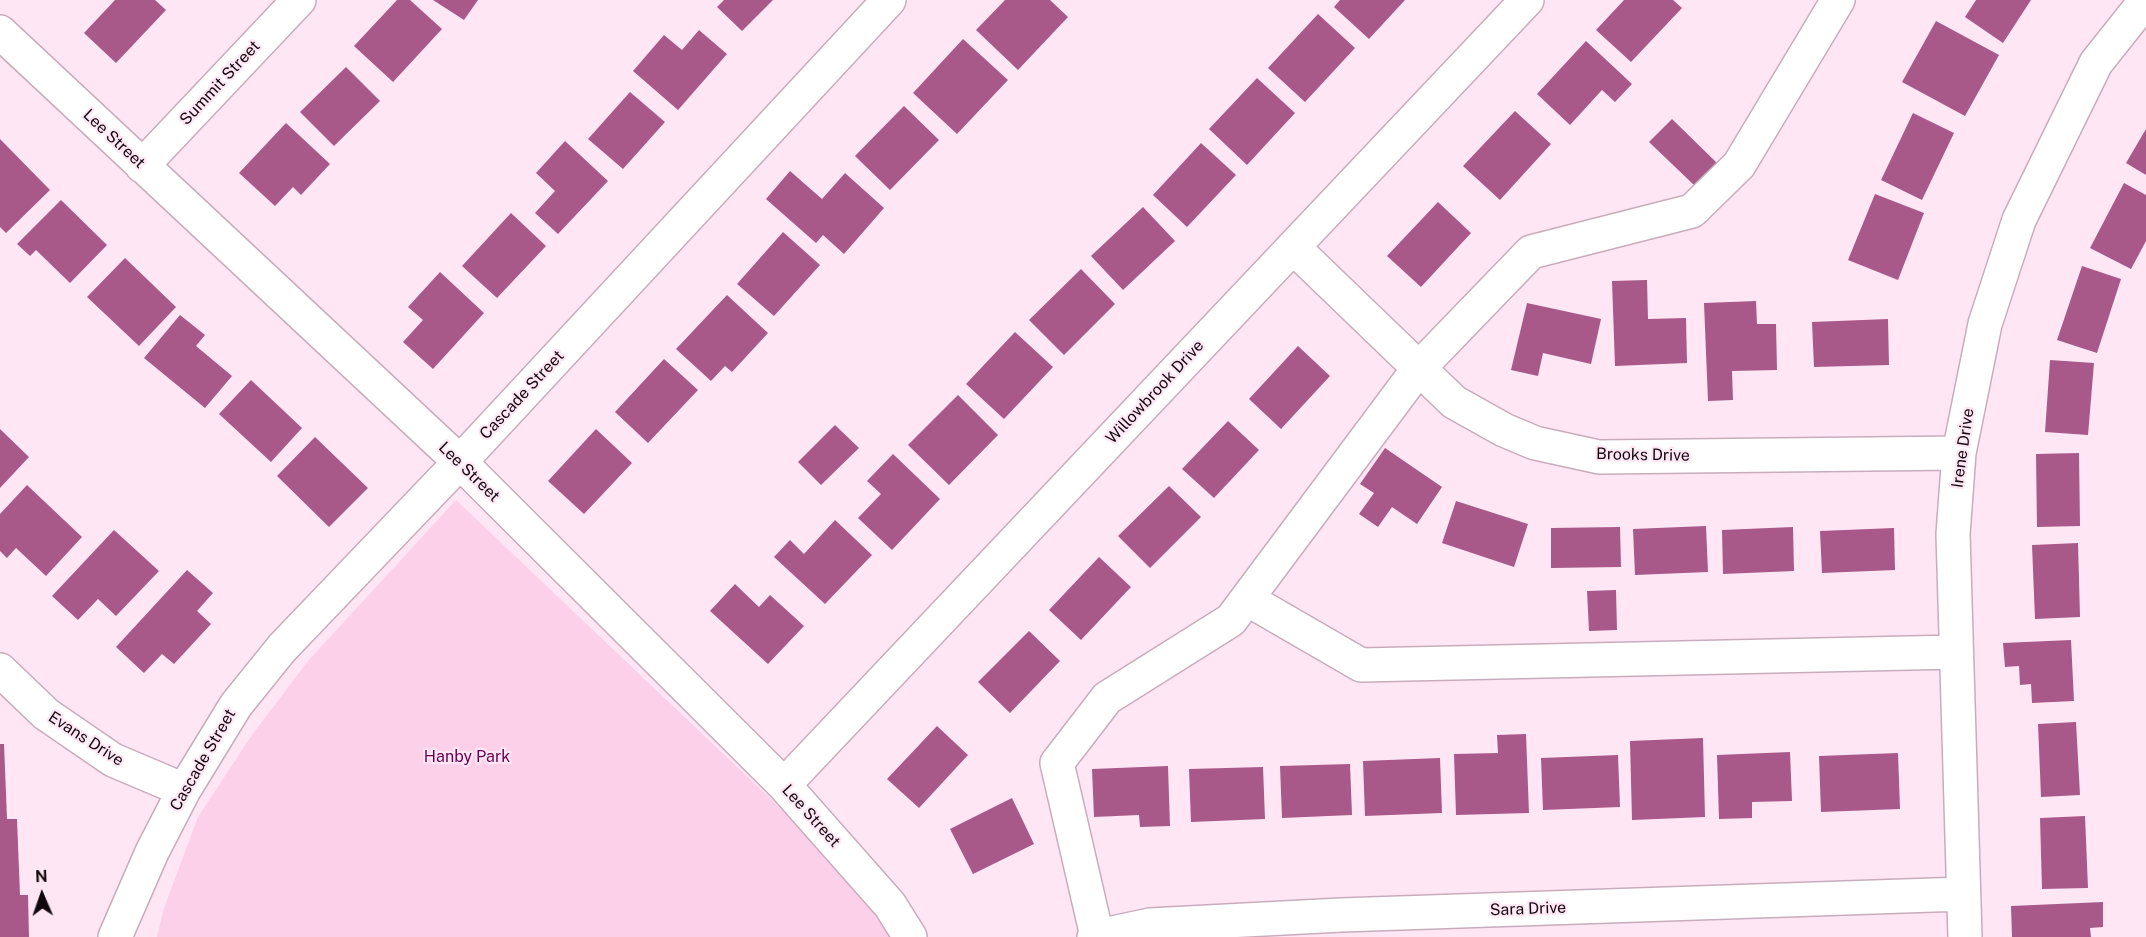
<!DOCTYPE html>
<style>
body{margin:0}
#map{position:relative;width:2146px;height:937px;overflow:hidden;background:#ffe6f4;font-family:"Public Sans",sans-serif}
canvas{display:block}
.north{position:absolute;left:12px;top:865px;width:60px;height:60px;-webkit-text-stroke:4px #ffe6f4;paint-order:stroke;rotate:358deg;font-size:16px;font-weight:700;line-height:24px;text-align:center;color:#12090e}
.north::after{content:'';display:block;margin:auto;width:21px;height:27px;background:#12090e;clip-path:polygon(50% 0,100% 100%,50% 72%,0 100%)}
</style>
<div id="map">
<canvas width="2146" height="937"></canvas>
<div class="north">N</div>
</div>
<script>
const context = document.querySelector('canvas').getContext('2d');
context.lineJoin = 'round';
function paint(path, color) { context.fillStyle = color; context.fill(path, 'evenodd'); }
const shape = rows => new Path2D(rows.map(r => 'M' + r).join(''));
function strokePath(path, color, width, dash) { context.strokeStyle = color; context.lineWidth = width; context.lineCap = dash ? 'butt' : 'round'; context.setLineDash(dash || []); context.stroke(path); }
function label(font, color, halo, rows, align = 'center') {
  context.font = font + ' "Public Sans",sans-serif'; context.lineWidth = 4.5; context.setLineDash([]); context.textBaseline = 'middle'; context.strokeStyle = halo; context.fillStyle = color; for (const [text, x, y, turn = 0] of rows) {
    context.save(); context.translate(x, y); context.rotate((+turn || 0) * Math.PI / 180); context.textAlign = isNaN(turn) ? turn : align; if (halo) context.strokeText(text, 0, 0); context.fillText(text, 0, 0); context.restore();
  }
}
const green = shape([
 [456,500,775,803,856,886,894,937,157,937,164,908,198,817,252,735,308,661]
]);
const building = shape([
 [115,0,155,0,166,10,116,63,84,33],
 [397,0,410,0,442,29,393,82,354,46],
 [433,0,478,0,464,20],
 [724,0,773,0,742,31,717,7],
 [1005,0,1050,0,1068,17,1018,70,976,30],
 [1340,0,1405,0,1369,39,1334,7],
 [1624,0,1673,0,1682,8,1631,62,1596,30],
 [1976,0,2031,0,2003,43,1965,17],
 [1318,14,1355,48,1305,102,1268,68],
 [1936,21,1999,55,1965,116,1902,82],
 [699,30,727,54,678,110,633,71,664,35,682,50],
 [963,39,1008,80,957,134,913,93],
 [1586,41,1632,84,1615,102,1602,90,1570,125,1537,94],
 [346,67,380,101,334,146,300,112],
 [1257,78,1295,113,1247,165,1209,129],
 [630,92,665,122,623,169,588,139],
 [904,106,939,140,890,190,855,156],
 [1515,111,1551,144,1500,200,1463,166],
 [1913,113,1954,133,1922,200,1881,180],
 [1672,119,1717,163,1695,186,1649,142],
 [286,123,330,164,301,195,293,187,275,206,239,173],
 [2146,129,2146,175,2126,163],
 [0,139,50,190,6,233,0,227],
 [565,141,608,181,558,234,535,213,555,191,536,173],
 [1201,143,1236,175,1187,227,1153,195],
 [790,171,822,199,845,173,884,208,844,254,823,235,816,243,766,199],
 [2124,183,2146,195,2146,241,2131,269,2090,248],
 [1875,194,1924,213,1898,280,1848,260],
 [61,200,107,245,70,283,36,250,30,256,17,244],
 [1438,202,1471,233,1421,287,1387,256],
 [1143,207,1175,241,1123,290,1091,256],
 [511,213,546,246,497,298,462,266],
 [783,232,820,265,774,316,737,284],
 [125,258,176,307,139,346,87,297],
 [2082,266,2121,279,2097,353,2057,340],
 [1081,269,1115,304,1064,355,1029,320],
 [440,272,484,313,433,369,403,342,423,320,408,307],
 [1647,280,1648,319,1686,318,1687,363,1615,366,1612,281],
 [727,295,768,333,732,372,725,366,711,381,676,349],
 [1756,301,1757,324,1776,324,1777,370,1732,371,1733,400,1708,401,1704,303],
 [1527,303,1601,319,1591,364,1543,353,1538,376,1511,370],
 [180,315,205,335,196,346,232,376,205,408,144,358],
 [1888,319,1889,365,1814,367,1812,322],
 [1015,332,1053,367,1004,419,966,384],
 [1298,346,1330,376,1281,429,1249,399],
 [664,359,698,390,648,443,615,412],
 [2050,360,2094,363,2088,435,2045,432],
 [251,380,302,428,271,462,219,414],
 [958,395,998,435,949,485,908,445],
 [1228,421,1259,450,1214,498,1182,469],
 [835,425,859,448,821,485,798,462],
 [0,429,29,457,0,488],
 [596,429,632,463,584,514,548,481],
 [315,437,368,488,329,527,277,476],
 [1385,448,1442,487,1417,524,1392,507,1378,527,1359,514,1374,493,1360,484],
 [2079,453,2080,526,2037,527,2036,454],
 [893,454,940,499,892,550,858,518,881,494,867,481],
 [27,485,82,537,46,576,16,548,7,558,0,551,0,514],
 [1169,486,1201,517,1150,568,1118,536],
 [1456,501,1528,524,1514,567,1442,543],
 [835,520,872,555,825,604,774,557,790,540,804,554],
 [1706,526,1708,572,1635,575,1633,529],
 [1620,527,1621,567,1551,568,1551,528],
 [1793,527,1794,571,1723,574,1722,530],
 [1894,528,1895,570,1822,573,1820,531],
 [114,530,159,571,116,616,98,599,78,620,52,596],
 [2078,543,2080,617,2035,619,2032,545],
 [1099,557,1131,587,1081,640,1049,610],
 [187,570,213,593,197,611,211,624,174,664,162,654,144,673,116,647],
 [735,584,759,607,770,595,804,626,768,664,710,611],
 [1616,590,1617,630,1589,631,1587,591],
 [1029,631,1060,661,1010,713,978,682],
 [2071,640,2074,701,2032,703,2031,684,2020,685,2019,666,2005,667,2003,643],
 [2076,722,2080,795,2041,797,2038,724],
 [937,726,968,755,919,808,887,779],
 [1526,734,1529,813,1456,815,1454,754,1498,753,1497,735],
 [1703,738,1705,817,1632,820,1630,741],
 [0,744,4,744,7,819,17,819,20,895,28,895,29,937,0,937],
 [1790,752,1792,801,1752,802,1752,818,1719,819,1717,755],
 [1898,753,1900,809,1821,812,1819,756],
 [1618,755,1620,807,1543,810,1541,758],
 [1440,758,1442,813,1365,816,1363,761],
 [1350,764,1352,815,1282,818,1280,766],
 [1168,766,1170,826,1140,827,1139,815,1094,817,1092,769],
 [1263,767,1265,819,1191,822,1189,769],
 [1012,798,1034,844,973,874,950,829],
 [2085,816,2088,888,2042,889,2040,818],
 [2103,902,2103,927,2090,928,2091,937,2012,937,2011,906]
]);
const minor = shape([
 [0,32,460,462,784,785,890,905,910,937],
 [142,166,299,0],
 [1293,247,1454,402,1504,430,1535,443,1599,457,1959,453],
 [1247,599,1361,665,1956,652],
 [0,670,46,714,113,760,184,790],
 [784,785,1527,0],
 [1097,936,1057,763,1107,698,1231,620,1419,368,1531,252,1692,211,1739,165,1838,0],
 [115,937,152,852,184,790,236,705,282,648,460,462,889,0],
 [1094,937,1150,925,1341,915,1963,894],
 [1965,937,1953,534,1959,453,1985,324,2019,220,2096,63,2146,0]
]);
const streetNames = [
 ["Summit Street",220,83,-47],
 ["Lee Street",114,139,43],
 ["Willowbrook Drive",1155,392,-47],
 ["Cascade Street",522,395,-47],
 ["Irene Drive",1963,448,-82],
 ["Brooks Drive",1643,455,1],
 ["Lee Street",469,472,44],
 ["Evans Drive",86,739,33],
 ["Cascade Street",203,760,-60],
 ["Lee Street",811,816,48],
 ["Sara Drive",1528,909,-2]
];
const parkNames = [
 ["Hanby Park",467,757]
];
paint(green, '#fbd0e8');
paint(building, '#a8598a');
strokePath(minor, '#c9acbc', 36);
strokePath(minor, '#fff', 33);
label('16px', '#12090e', '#ffe6f4', streetNames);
label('16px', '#69004d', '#ffe6f4', parkNames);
</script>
